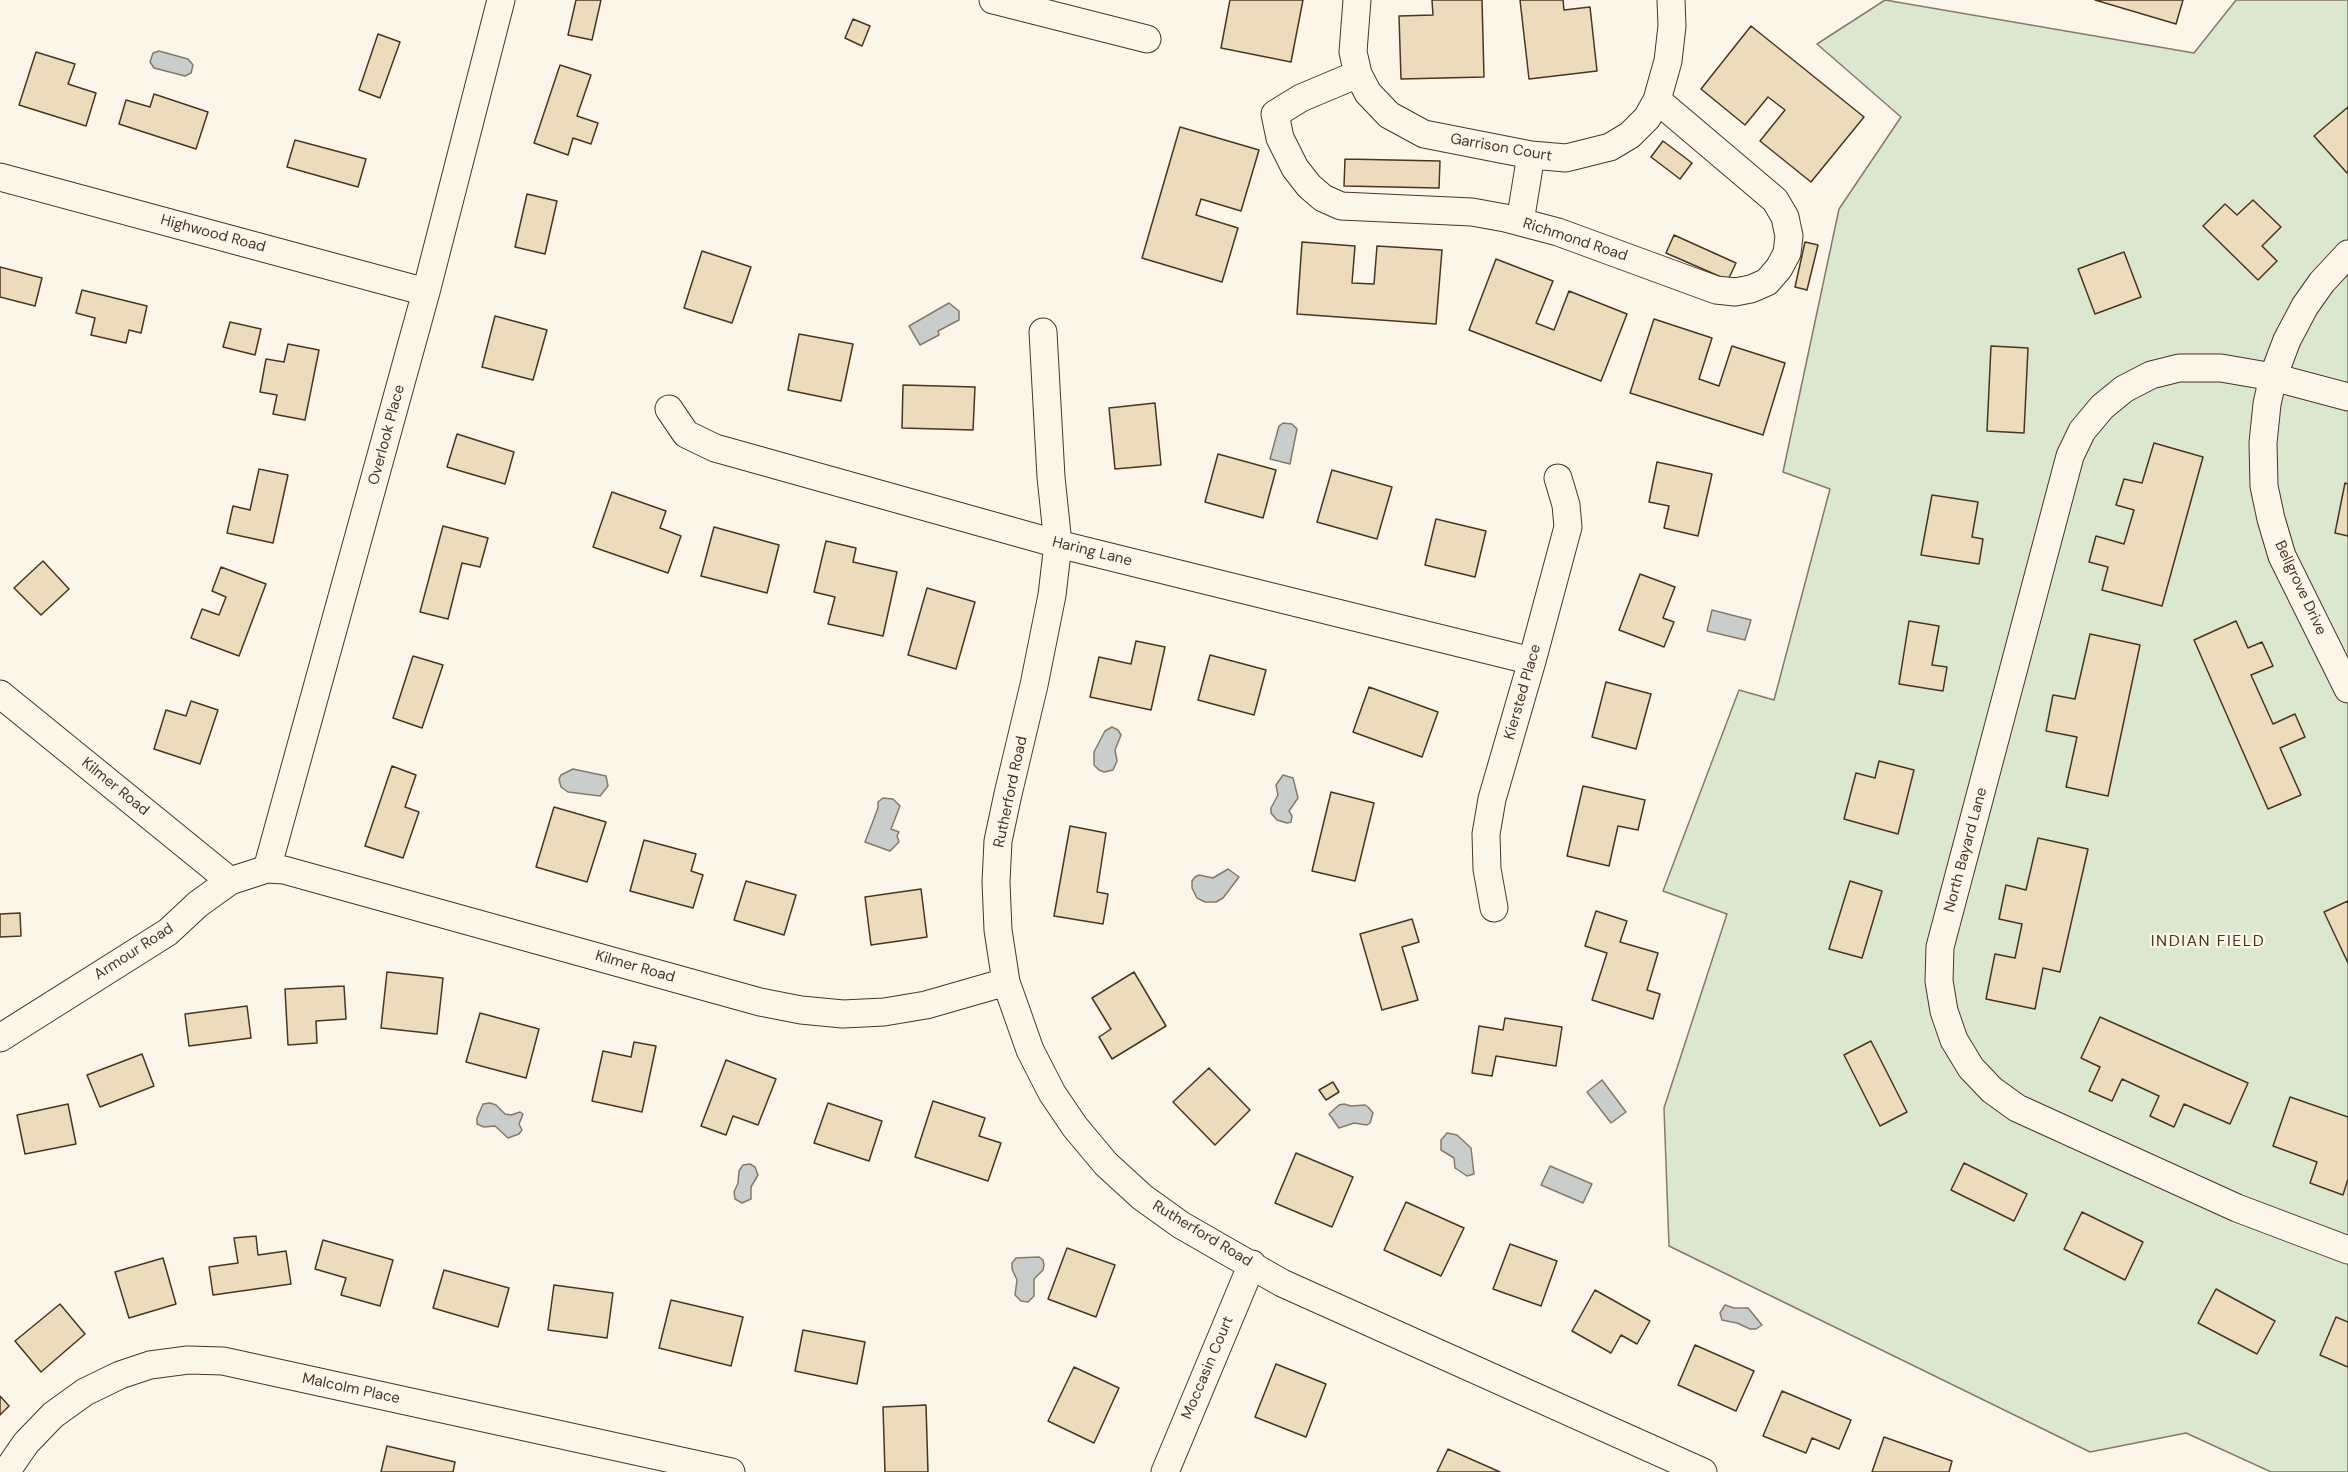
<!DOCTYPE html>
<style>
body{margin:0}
canvas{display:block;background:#fbf6e9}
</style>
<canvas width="2348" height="1472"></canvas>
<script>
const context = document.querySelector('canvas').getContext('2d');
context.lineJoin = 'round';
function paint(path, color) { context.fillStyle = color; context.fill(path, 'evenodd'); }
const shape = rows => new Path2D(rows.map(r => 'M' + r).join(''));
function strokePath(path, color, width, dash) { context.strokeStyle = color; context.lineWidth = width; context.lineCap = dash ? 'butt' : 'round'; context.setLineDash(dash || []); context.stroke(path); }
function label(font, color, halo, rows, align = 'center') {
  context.font = font + ' "DM Sans",sans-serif'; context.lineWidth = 4.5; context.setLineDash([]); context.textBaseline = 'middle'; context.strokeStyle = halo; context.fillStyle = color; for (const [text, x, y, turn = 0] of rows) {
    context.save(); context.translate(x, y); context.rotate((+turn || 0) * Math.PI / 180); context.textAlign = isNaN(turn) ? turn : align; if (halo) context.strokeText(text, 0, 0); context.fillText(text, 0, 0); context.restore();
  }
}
const green = shape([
 [1885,0,2194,53,2236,0,2348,0,2348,1472,2271,1472,2186,1433,2090,1452,1669,1246,1664,1108,1727,914,1663,891,1739,690,1774,700,1830,489,1783,472,1839,209,1901,117,1817,44,1885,0]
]);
const water = shape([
 [159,51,188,59,193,65,191,73,185,76,154,68,150,62,153,53,159,51],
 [949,303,959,311,959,320,938,331,939,335,920,345,909,326,949,303],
 [1283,423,1292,424,1297,429,1290,464,1270,459,1279,426,1283,423],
 [1712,610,1751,620,1745,640,1707,631,1712,610],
 [1112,727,1118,730,1121,735,1115,750,1117,761,1113,770,1104,772,1099,770,1094,765,1094,752,1105,731,1112,727],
 [573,769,606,776,608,786,600,796,568,792,561,787,559,779,561,775,573,769],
 [1283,775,1293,778,1298,798,1289,811,1292,816,1291,822,1287,823,1277,820,1271,813,1271,808,1278,795,1276,785,1283,775],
 [883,798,893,799,900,806,891,829,899,832,897,836,899,842,890,851,865,842,878,808,878,802,883,798],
 [1228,869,1239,877,1223,898,1216,902,1205,902,1197,898,1192,888,1192,881,1195,877,1199,875,1213,878,1228,869],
 [1602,1080,1626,1112,1611,1123,1587,1092,1602,1080],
 [490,1103,496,1105,505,1114,511,1115,520,1112,523,1114,519,1124,522,1130,519,1134,508,1138,495,1126,484,1127,477,1124,477,1118,483,1104,490,1103],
 [1344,1104,1351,1106,1365,1105,1368,1107,1373,1113,1370,1123,1367,1125,1354,1123,1339,1128,1329,1114,1339,1105,1344,1104],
 [1447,1133,1457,1135,1471,1148,1474,1174,1467,1176,1455,1168,1454,1158,1441,1150,1441,1140,1447,1133],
 [750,1164,755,1167,758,1175,751,1187,751,1199,742,1203,735,1199,734,1192,738,1183,739,1171,743,1165,750,1164],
 [1550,1166,1592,1184,1583,1203,1541,1185,1550,1166],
 [1039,1257,1043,1260,1044,1265,1043,1270,1034,1279,1034,1296,1028,1302,1021,1301,1015,1295,1017,1280,1012,1269,1012,1263,1016,1258,1039,1257],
 [1725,1305,1734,1308,1748,1308,1762,1325,1756,1329,1750,1329,1737,1323,1722,1320,1720,1313,1725,1305]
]);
const building = shape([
 [576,0,601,0,592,40,568,35,576,0],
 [1230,0,1303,0,1291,62,1221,48,1230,0],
 [1432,0,1482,0,1484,77,1401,79,1399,16,1433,15,1432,0],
 [1520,0,1563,0,1564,10,1590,7,1597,71,1529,79,1520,0],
 [2095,0,2183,0,2176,24,2095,0],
 [853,19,870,26,862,46,845,38,853,19],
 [1751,26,1864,117,1811,182,1760,141,1785,110,1768,97,1745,125,1701,89,1751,26],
 [378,34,400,42,380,98,359,90,378,34],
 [36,52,75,64,68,84,96,93,86,126,19,105,36,52],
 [560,65,591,75,577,116,598,123,591,144,573,138,568,155,534,143,560,65],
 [154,94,208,112,196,149,119,124,126,100,150,107,154,94],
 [2348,107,2348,172,2347,173,2314,136,2348,107],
 [1180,127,1259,150,1241,211,1201,199,1196,215,1238,228,1222,282,1142,258,1180,127],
 [295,140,366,159,358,187,287,167,295,140],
 [1663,141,1692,163,1680,179,1651,157,1663,141],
 [1345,159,1440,161,1439,188,1344,186,1345,159],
 [527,194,557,201,545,254,515,247,527,194],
 [2253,200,2281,227,2262,246,2277,261,2258,280,2203,226,2225,204,2237,215,2253,200],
 [1674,235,1736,263,1728,280,1666,253,1674,235],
 [1302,242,1355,246,1352,283,1374,284,1377,246,1442,250,1436,324,1297,314,1302,242],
 [1805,242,1818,245,1807,290,1795,287,1805,242],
 [702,251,751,267,732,323,684,308,702,251],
 [2124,252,2141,297,2095,314,2078,269,2124,252],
 [1496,259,1553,281,1536,323,1554,330,1569,291,1627,314,1601,381,1469,330,1496,259],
 [0,267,42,278,35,306,0,297,0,267],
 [82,290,147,306,141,333,129,330,126,343,91,335,95,318,76,313,82,290],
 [495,316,547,330,533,380,482,367,495,316],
 [1654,319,1712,338,1699,379,1719,386,1732,346,1785,363,1763,435,1630,393,1654,319],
 [230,322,261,329,255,355,223,347,230,322],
 [799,334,853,344,841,401,788,390,799,334],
 [288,344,319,350,305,420,273,414,277,395,260,392,266,359,284,362,288,344],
 [1991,346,2028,348,2024,433,1987,431,1991,346],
 [903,385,975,387,973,430,902,428,903,385],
 [1155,403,1161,465,1115,469,1109,408,1155,403],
 [457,434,514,452,505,484,447,467,457,434],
 [2154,443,2203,457,2162,606,2102,590,2108,567,2089,562,2096,536,2124,544,2134,510,2116,505,2124,479,2142,483,2154,443],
 [1218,454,1276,470,1263,518,1205,502,1218,454],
 [1657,462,1712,474,1698,536,1664,528,1669,506,1649,502,1657,462],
 [259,469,288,475,273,543,227,533,233,506,250,510,259,469],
 [1332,470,1392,487,1377,539,1317,522,1332,470],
 [2345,483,2348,484,2348,536,2335,533,2345,483],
 [612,492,666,511,660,528,681,536,668,573,593,547,612,492],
 [1932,495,1978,502,1972,537,1983,539,1979,564,1921,555,1932,495],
 [1436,519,1486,531,1475,577,1425,565,1436,519],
 [443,526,488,538,480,567,462,563,448,619,420,612,443,526],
 [714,527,779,545,767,593,701,576,714,527],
 [826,541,856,548,853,562,897,572,883,636,828,624,835,597,814,592,826,541],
 [43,561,69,589,41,615,14,588,43,561],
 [221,567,266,584,239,656,191,638,202,609,219,615,226,597,212,591,221,567],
 [1640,574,1675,587,1663,618,1674,622,1664,647,1619,630,1640,574],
 [927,588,975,602,956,669,908,655,927,588],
 [1909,621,1939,626,1932,665,1947,667,1943,691,1899,684,1909,621],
 [2236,621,2248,648,2262,642,2273,666,2251,675,2273,724,2295,714,2305,737,2280,748,2301,795,2268,809,2194,640,2236,621],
 [2090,634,2140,645,2108,796,2066,787,2077,737,2046,731,2053,695,2075,699,2090,634],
 [1136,641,1165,647,1151,710,1090,697,1099,657,1131,664,1136,641],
 [1210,655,1266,670,1254,715,1198,700,1210,655],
 [413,656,443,665,422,728,393,718,413,656],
 [1606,682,1651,694,1636,749,1592,737,1606,682],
 [1369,687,1438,712,1422,757,1353,732,1369,687],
 [191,701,218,710,200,764,154,749,166,710,186,716,191,701],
 [1879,761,1914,770,1898,834,1844,819,1856,773,1875,778,1879,761],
 [392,766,416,775,405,807,419,812,403,858,365,846,392,766],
 [1583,786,1645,800,1638,830,1618,826,1609,866,1567,856,1583,786],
 [1331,792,1374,803,1355,881,1312,871,1331,792],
 [554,807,606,822,587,882,536,867,554,807],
 [1070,826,1106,833,1097,892,1108,894,1103,924,1054,916,1070,826],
 [2038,838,2088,849,2060,972,2043,968,2035,1009,1986,999,1995,954,2015,958,2022,924,1999,919,2006,885,2026,890,2038,838],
 [644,840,696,854,691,871,703,875,693,908,630,891,644,840],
 [746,881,796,895,784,935,734,920,746,881],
 [1850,881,1882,891,1862,958,1829,949,1850,881],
 [921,889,927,937,871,945,865,897,921,889],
 [2348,901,2348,963,2324,912,2348,901],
 [1596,911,1627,921,1620,942,1658,953,1647,990,1660,994,1653,1019,1592,1000,1607,953,1585,946,1596,911],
 [20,913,21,936,0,937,0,914,20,913],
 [1412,919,1419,942,1402,947,1418,1000,1382,1010,1360,934,1412,919],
 [387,972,443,978,437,1034,381,1028,387,972],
 [1134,972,1166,1026,1112,1059,1099,1037,1111,1029,1092,998,1134,972],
 [344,986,346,1019,316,1021,317,1043,288,1045,285,989,344,986],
 [247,1006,251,1038,189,1046,185,1014,247,1006],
 [480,1013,539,1029,526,1078,466,1062,480,1013],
 [2100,1017,2248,1083,2230,1124,2184,1104,2174,1127,2150,1116,2159,1096,2122,1079,2112,1101,2089,1091,2100,1067,2081,1058,2100,1017],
 [1505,1018,1562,1027,1556,1066,1496,1056,1492,1076,1472,1073,1479,1026,1503,1030,1505,1018],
 [1871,1041,1907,1112,1880,1126,1844,1055,1871,1041],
 [634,1042,656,1046,642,1112,592,1101,603,1051,631,1057,634,1042],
 [142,1054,154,1086,100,1107,87,1075,142,1054],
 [726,1060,776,1079,758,1125,733,1116,726,1135,701,1126,726,1060],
 [1209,1068,1250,1110,1215,1145,1173,1102,1209,1068],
 [1333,1082,1339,1092,1326,1100,1319,1090,1333,1082],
 [2290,1097,2348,1117,2348,1179,2343,1195,2310,1183,2317,1162,2273,1146,2290,1097],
 [933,1101,985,1118,979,1136,1001,1143,988,1181,915,1157,933,1101],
 [828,1103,882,1121,869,1161,814,1143,828,1103],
 [68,1104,76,1144,25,1154,17,1115,68,1104],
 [1296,1153,1353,1177,1332,1227,1275,1203,1296,1153],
 [1964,1163,2027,1194,2014,1221,1951,1190,1964,1163],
 [1406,1202,1464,1228,1441,1276,1384,1250,1406,1202],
 [2082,1212,2143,1242,2125,1280,2064,1249,2082,1212],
 [256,1236,258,1255,286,1251,291,1284,213,1295,209,1267,238,1263,234,1238,256,1236],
 [323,1240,393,1260,380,1306,341,1295,346,1278,315,1269,323,1240],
 [1510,1244,1557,1261,1541,1306,1493,1289,1510,1244],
 [1067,1248,1115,1265,1096,1317,1048,1299,1067,1248],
 [163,1258,176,1304,129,1318,115,1272,163,1258],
 [444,1270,509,1288,498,1327,433,1308,444,1270],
 [554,1285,613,1293,607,1338,548,1330,554,1285],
 [2216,1289,2275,1321,2257,1354,2198,1323,2216,1289],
 [1595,1290,1650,1321,1637,1344,1621,1335,1611,1353,1572,1331,1595,1290],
 [671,1300,743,1317,731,1366,659,1348,671,1300],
 [60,1304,85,1334,41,1372,15,1341,60,1304],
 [2336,1317,2348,1322,2348,1367,2320,1355,2336,1317],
 [803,1330,865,1342,857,1384,795,1371,803,1330],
 [1695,1345,1754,1371,1736,1411,1678,1385,1695,1345],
 [1276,1364,1326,1384,1306,1437,1255,1417,1276,1364],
 [1074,1367,1119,1388,1094,1443,1048,1421,1074,1367],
 [1782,1391,1851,1420,1839,1449,1812,1438,1806,1453,1763,1436,1782,1391],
 [0,1396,9,1406,0,1415,0,1396],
 [926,1405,928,1472,885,1472,883,1407,926,1405],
 [1884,1437,1952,1461,1949,1472,1872,1472,1884,1437],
 [387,1446,455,1462,453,1472,381,1472,387,1446],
 [1448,1449,1500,1472,1437,1472,1448,1449]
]);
const minor = shape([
 [993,0,1147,39],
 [1357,0,1353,52,1358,74,1368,93,1389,115,1424,134,1531,155,1566,158,1610,147,1630,135,1647,118,1657,100,1668,61,1672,26,1671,0],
 [1358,74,1301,98,1275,114,1280,138,1295,168,1309,186,1323,198,1341,206,1472,212,1505,218,1558,232,1716,290,1735,292,1751,289,1767,282,1779,268,1787,253,1789,236,1785,217,1775,200,1657,100],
 [0,177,426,292],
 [1520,222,1531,155],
 [2348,254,2322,282,2305,306,2287,340,2273,377,2267,404,2263,443,2264,486,2271,519,2282,556,2348,689],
 [1043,332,1051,477,1058,544,1052,595,1034,685,1008,794,998,841,996,882,998,930,1006,982,1030,1050,1052,1093,1075,1127,1106,1164,1142,1197,1181,1225,1282,1283,1703,1472],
 [2348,397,2273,377,2221,368,2179,368,2151,375,2124,389,2102,407,2082,431,2070,456,1940,947,1939,981,1944,1011,1954,1040,1971,1068,1992,1090,2017,1108,2237,1208,2348,1250],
 [669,409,686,434,715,448,1058,544,1532,661],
 [0,694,230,881],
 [267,869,426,292,501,0],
 [1494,908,1487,869,1486,834,1492,799,1532,661,1568,527,1566,505,1558,478],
 [0,1038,168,932,198,904,230,881,267,869,284,870,760,1002,801,1010,843,1014,884,1012,926,1005,1006,982],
 [6,1472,26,1443,53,1415,85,1392,120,1375,150,1365,188,1360,223,1361,731,1472],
 [1165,1472,1252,1264]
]);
const streetNames = [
 ["Garrison Court",1501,148,10],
 ["Highwood Road",213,234,15],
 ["Richmond Road",1575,240,18],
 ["Overlook Place",387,435,-75],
 ["Haring Lane",1092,552,14],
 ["Bellgrove Drive",2300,588,65],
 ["Kiersted Place",1523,692,-74],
 ["Kilmer Road",115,787,39],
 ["Rutherford Road",1011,792,-78],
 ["North Bayard Lane",1966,850,-75],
 ["Armour Road",134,952,-33],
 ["Kilmer Road",635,967,16],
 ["Rutherford Road",1202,1234,31],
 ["Moccasin Court",1208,1368,-67],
 ["Malcolm Place",351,1389,12]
];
const neighbourhoodNames = [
 ["INDIAN FIELD",2208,942]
];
paint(green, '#dce7d0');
strokePath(green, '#887966', 1.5);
paint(water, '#c9cecd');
strokePath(water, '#887966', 1.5);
paint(building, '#ecdcbc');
strokePath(building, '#4a3520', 1.5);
strokePath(minor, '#4a3520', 29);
strokePath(minor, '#fbf6e9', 27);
label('15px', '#4a3520', '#fbf6e9', streetNames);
context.letterSpacing = '1.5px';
label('16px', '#4a3520', '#fbf6e9', neighbourhoodNames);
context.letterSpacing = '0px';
</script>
